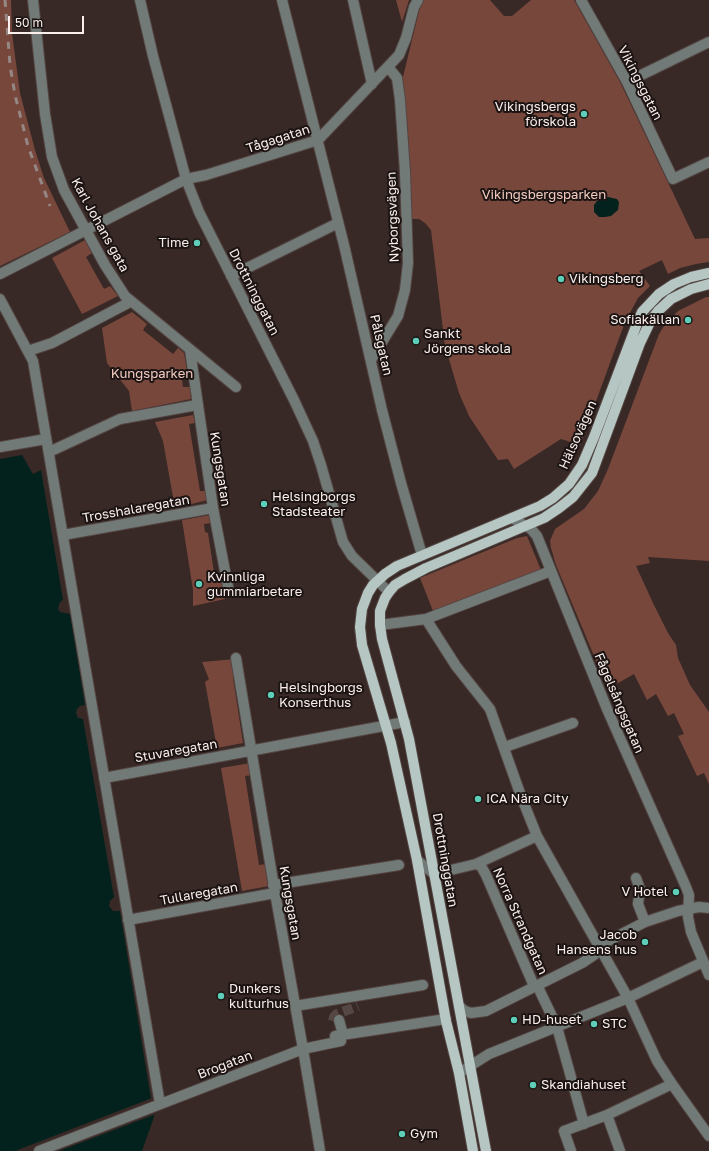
<!DOCTYPE html>
<meta charset="utf-8">
<style>
body{margin:0}
#map{position:relative;width:709px;height:1151px;overflow:hidden;background:#382926;font-family:"Golos Text",sans-serif}
canvas{display:block}
.scale{position:absolute;left:8px;top:16px;width:76px;height:18px;box-sizing:border-box;border:2px solid #faefec;border-top:0;padding-left:5px;font-size:12px;line-height:14px;white-space:nowrap;color:#faefec;-webkit-text-stroke:3px #1b1412;paint-order:stroke}
</style>
<div id="map">
<canvas width="709" height="1151"></canvas>
<div class="scale">50 m</div>
</div>
<script>
const context = document.querySelector('canvas').getContext('2d');
context.lineJoin = 'round';
function paint(path, color) { context.fillStyle = color; context.fill(path, 'evenodd'); }
const shape = rows => new Path2D(rows.map(r => 'M' + r).join(''));
function strokePath(path, color, width, dash) { context.strokeStyle = color; context.lineWidth = width; context.lineCap = dash ? 'butt' : 'round'; context.setLineDash(dash || []); context.stroke(path); }
function label(font, color, halo, rows, align = 'center') {
  context.font = font + ' "Golos Text",sans-serif'; context.lineWidth = 4; context.setLineDash([]); context.textBaseline = 'middle'; context.strokeStyle = halo; context.fillStyle = color; for (const [text, x, y, turn = 0] of rows) {
    context.save(); context.translate(x, y); context.rotate((+turn || 0) * Math.PI / 180); context.textAlign = isNaN(turn) ? turn : align; if (halo) context.strokeText(text, 0, 0); context.fillText(text, 0, 0); context.restore();
  }
}
const green = shape([
 [0,0,11,0,12,33,20,93,35,150,44,178,70,232,0,266],
 [396,0,409,0,402,22],
 [423,0,490,0,504,16,512,16,531,0,574,0,620,82,695,239,709,238,709,262,696,264,680,268,668,274,662,260,639,271,650,286,638,298,625,322,580,445,561,439,514,469,508,459,498,460,469,416,459,393,445,346,431,230,425,223,419,219,411,219,402,81,420,7],
 [85,240,92,253,86,257,104,289,110,286,118,296,82,314,52,258],
 [706,297,709,297,709,561,648,557,650,563,636,566,653,603,668,633,676,645,678,658,690,685,709,712,709,784,704,773,697,776,678,736,684,734,674,713,668,716,656,694,647,700,634,674,620,682,607,687,556,565,551,548,550,541,555,529,584,509,598,491,608,469,659,334,666,323,678,311],
 [132,312,147,324,143,330,173,354,178,348,184,353,187,371,181,372,183,387,190,387,191,399,132,411,129,391,107,363,102,328],
 [193,415,195,423,189,424,200,491,207,491,208,500,175,508,163,441,155,422],
 [211,515,212,523,204,524,205,532,208,533,215,579,222,578,225,599,193,606,193,590,182,520],
 [527,536,541,570,433,611,420,578,517,538],
 [235,659,238,677,233,678,243,743,217,748,205,682,209,679,202,662],
 [251,763,252,775,245,776,259,865,266,864,269,886,242,891,221,768]
]);
const water = shape([
 [608,197,617,199,619,202,618,210,611,216,605,217,599,217,594,212,594,205,597,201],
 [22,455,33,474,41,470,63,600,60,602,58,609,60,612,70,614,85,705,80,706,77,709,76,713,78,718,83,719,114,897,110,901,109,906,113,911,120,911,154,1117,142,1151,0,1151,0,459]
]);
const pier = shape([
 [152,1098,156,1114,59,1151,15,1151]
]);
const minorTunnel = shape([
 [333,1021,334,1017,337,1014,358,1006]
]);
const minor = shape([
 [33,0,45,114,52,157,64,190,105,265,125,296,236,387],
 [140,0,153,56,186,179,199,212,294,400,313,441,321,465,343,542,352,556,389,592],
 [282,0,344,245,382,410,401,483,422,555],
 [353,0,372,84],
 [581,0,627,82,673,179,709,162],
 [627,82,709,42],
 [0,274,186,179,206,175,318,140,399,55,406,38,414,7,418,0],
 [231,276,338,223],
 [0,299,33,361,160,1104],
 [190,350,213,508,229,592],
 [28,351,52,343,130,302],
 [371,360,398,316,405,290,408,263,405,172,400,100,397,78,388,67],
 [0,447,46,439],
 [49,452,120,419,197,405],
 [512,518,531,529,537,536,607,709,686,887,689,895,688,917,691,932,709,975],
 [63,535,213,508],
 [426,619,456,666,490,709,521,796,537,836,628,998,657,1061,672,1084,709,1136],
 [380,625,426,619,551,571],
 [236,658,275,893,303,1049,320,1151],
 [505,747,573,723],
 [104,778,405,722],
 [417,860,434,874,476,864,481,866,486,875,534,986],
 [476,864,537,836],
 [636,878,640,889,638,904,645,922],
 [273,885,399,865],
 [128,920,275,893],
 [537,985,557,1027,584,1124],
 [295,1006,423,985],
 [459,1006,465,1011,471,1013,486,1011,582,963,594,955,606,942,645,922,678,911,699,907,709,908],
 [335,1036,446,1019],
 [459,1073,489,1054,628,998,703,962],
 [607,1115,620,1151],
 [39,1151,303,1049,341,1041,340,1036,342,1031,339,1020],
 [571,1151,564,1131,607,1115,672,1084]
]);
const major = shape([
 [473,1151,459,1073,446,1021,417,860,391,743,362,645,360,627,362,609,368,593,373,585,385,574,397,566,540,506,553,498,569,484,582,465,594,437,638,321,642,312,659,294,674,284,691,277,709,273],
 [486,1151,409,739,382,639,380,625,380,611,385,598,389,592,395,585,405,579,426,568,544,518,559,508,573,497,592,473,640,343,651,320,658,311,671,299,691,289,709,284]
]);
const rail = shape([
 [5,0,10,65,15,95,28,146,50,206]
]);
const markers = [
 [584,114,4,"#5eceb8"],
 [197,243,4,"#5eceb8"],
 [561,279,4,"#5eceb8"],
 [688,320,4,"#5eceb8"],
 [416,341,4,"#5eceb8"],
 [264,504,4,"#5eceb8"],
 [199,584,4,"#5eceb8"],
 [271,695,4,"#5eceb8"],
 [478,799,4,"#5eceb8"],
 [676,892,4,"#5eceb8"],
 [645,942,4,"#5eceb8"],
 [221,996,4,"#5eceb8"],
 [514,1020,4,"#5eceb8"],
 [594,1024,4,"#5eceb8"],
 [533,1085,4,"#5eceb8"],
 [402,1134,4,"#5eceb8"]
];
const streetNames = [
 ["Vikingsgatan",640,83,63],
 ["Tågagatan",278,139,-18],
 ["Nyborgsvägen",393,217,-92],
 ["Karl Johans gata",100,225,61],
 ["Drottninggatan",254,292,63],
 ["Pålsgatan",381,345,77],
 ["Hälsovägen",578,435,-66],
 ["Kungsgatan",220,469,81],
 ["Trosshalaregatan",136,509,-10],
 ["Fågelsångsgatan",619,703,67],
 ["Stuvaregatan",176,751,-10],
 ["Drottninggatan",445,860,80],
 ["Tullaregatan",199,894,-10],
 ["Kungsgatan",290,903,80],
 ["Norra Strandgatan",520,921,66],
 ["Brogatan",225,1065,-21]
];
const poiNames = [
 ["Vikingsbergs",576,107,"right"],
 ["förskola",576,122,"right"],
 ["Time",189,243,"right"],
 ["Vikingsberg",569,279],
 ["Sofiakällan",680,320,"right"],
 ["Sankt",424,334],
 ["Jörgens skola",424,349],
 ["Helsingborgs",272,497],
 ["Stadsteater",272,512],
 ["Kvinnliga",207,577],
 ["gummiarbetare",207,592],
 ["Helsingborgs",279,688],
 ["Konserthus",279,703],
 ["ICA Nära City",486,799],
 ["V Hotel",668,892,"right"],
 ["Jacob",637,935,"right"],
 ["Hansens hus",637,950,"right"],
 ["Dunkers",229,989],
 ["kulturhus",229,1004],
 ["HD-huset",522,1020],
 ["STC",602,1024],
 ["Skandiahuset",541,1085],
 ["Gym",410,1134]
];
const parkNames = [
 ["Vikingsbergsparken",544,195],
 ["Kungsparken",152,374]
];
paint(green, '#78473c');
paint(water, '#04221d');
paint(pier, '#382926');
strokePath(minorTunnel, '#554744', 10, [10, 5]);
strokePath(minor, '#534542', 12);
strokePath(major, '#534542', 12);
strokePath(minor, '#727a78', 10);
strokePath(major, '#b6c7c3', 10);
strokePath(rail, '#948784', 3, [7, 7]);
for (const [x, y, r, color] of markers) { const dot = new Path2D(); dot.arc(x, y, r, 0, 2 * Math.PI); context.fillStyle = color; context.fill(dot); strokePath(dot, '#1b1412', 1.5); }
label('13px', '#faefec', '#1b1412', streetNames);
label('13px', '#faefec', '#1b1412', poiNames, 'left');
label('13px', '#f3cac0', '#1b1412', parkNames);
</script>
